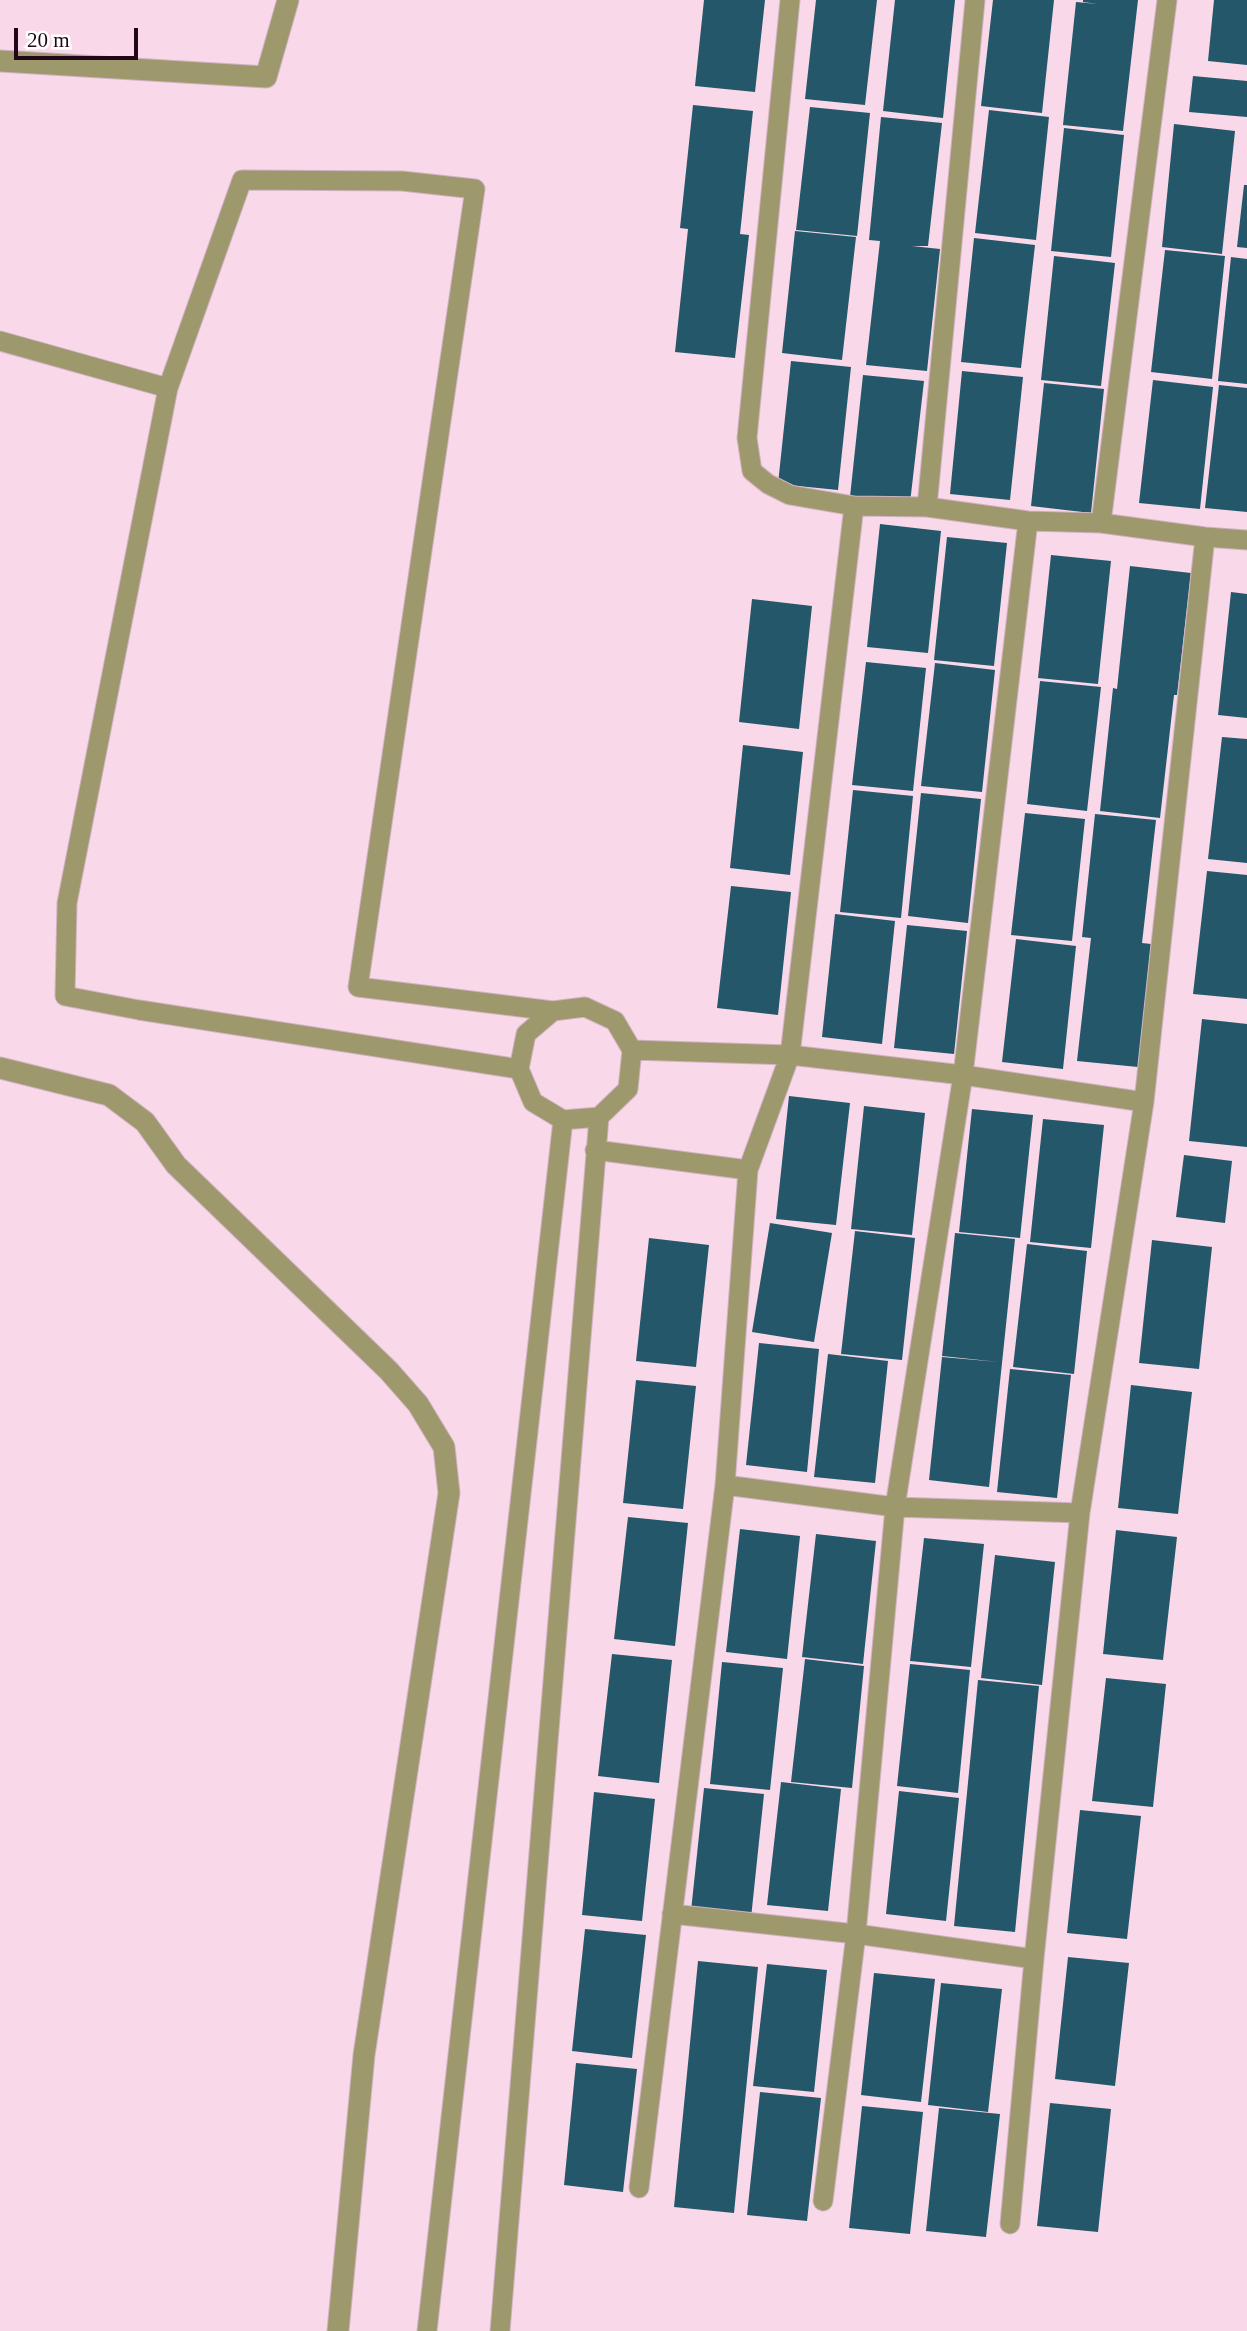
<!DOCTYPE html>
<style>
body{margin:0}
#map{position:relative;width:1247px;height:2331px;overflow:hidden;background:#f8d8e9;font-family:"Times New Roman",serif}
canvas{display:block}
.scale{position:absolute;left:14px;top:28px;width:124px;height:32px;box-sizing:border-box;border:4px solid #210718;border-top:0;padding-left:9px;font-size:21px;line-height:24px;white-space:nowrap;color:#210718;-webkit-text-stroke:5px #fff;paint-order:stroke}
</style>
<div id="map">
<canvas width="1247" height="2331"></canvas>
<div class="scale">20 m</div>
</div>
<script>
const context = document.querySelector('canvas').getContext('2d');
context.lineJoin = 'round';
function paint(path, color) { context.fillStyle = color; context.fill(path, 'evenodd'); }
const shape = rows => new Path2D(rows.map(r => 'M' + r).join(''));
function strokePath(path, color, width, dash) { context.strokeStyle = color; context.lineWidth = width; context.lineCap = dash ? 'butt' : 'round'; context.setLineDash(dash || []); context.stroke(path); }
const building = shape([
 [704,0,765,0,755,92,695,86],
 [816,0,877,0,865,105,805,99],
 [895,0,955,0,943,118,883,111],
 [993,0,1054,0,1042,113,981,106],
 [1083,0,1138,0,1123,131,1063,125,1076,2,1098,4,1083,2],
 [1214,0,1247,0,1247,65,1208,61],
 [1193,76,1247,81,1247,117,1189,112],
 [693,105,753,111,740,234,749,235,735,358,675,352,688,229,680,228],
 [810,107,870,113,857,236,796,230],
 [989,110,1049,117,1036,240,975,233],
 [881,117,942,123,928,246,912,246,940,249,927,371,866,365,880,241,869,240],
 [1174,124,1235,131,1222,254,1162,247],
 [1064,128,1124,135,1111,257,1051,251],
 [1244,185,1247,185,1247,248,1237,247],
 [795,231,856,237,842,360,782,353],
 [974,238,1035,245,1021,368,961,362],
 [1165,250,1225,256,1212,379,1151,372],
 [1054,256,1115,263,1101,386,1041,380],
 [1231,257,1247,259,1247,384,1218,381],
 [791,361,851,367,838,490,778,484],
 [962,371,1023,377,1010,500,950,494],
 [863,375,924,381,910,503,850,497],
 [1153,380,1213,387,1200,509,1139,503],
 [1044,383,1104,389,1091,513,1031,506],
 [1219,385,1247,388,1247,512,1205,508],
 [880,524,941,531,928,653,867,647],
 [947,537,1007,543,994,666,934,660],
 [1051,555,1111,561,1098,684,1038,678],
 [1130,566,1191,573,1177,695,1174,695,1160,818,1100,811,1113,688,1117,689],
 [1231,592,1247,594,1247,718,1218,715],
 [752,599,812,606,799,729,739,722],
 [866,662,926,668,913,791,852,785],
 [935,663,995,670,982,792,921,786],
 [1040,681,1101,687,1087,811,1027,804],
 [1222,737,1247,739,1247,863,1208,859],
 [743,745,803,752,790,875,730,868],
 [853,790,913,796,901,918,840,912],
 [921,793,981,799,968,923,908,916],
 [1025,813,1085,819,1072,941,1011,935],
 [1095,814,1156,820,1142,943,1151,944,1138,1067,1077,1061,1091,938,1082,937],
 [1207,871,1247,875,1247,999,1193,994],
 [731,886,791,892,778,1015,717,1008],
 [835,914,895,921,882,1044,822,1037],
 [907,925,967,931,954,1054,894,1048],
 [1016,939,1076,946,1063,1069,1002,1062],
 [1202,1019,1247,1024,1247,1147,1189,1141],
 [789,1096,850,1103,836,1225,776,1219],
 [864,1106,925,1113,912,1235,851,1229],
 [972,1109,1033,1115,1020,1238,959,1232],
 [1043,1119,1104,1125,1091,1248,1030,1242],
 [1184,1155,1232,1161,1225,1223,1176,1217],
 [770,1223,832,1233,814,1342,752,1332],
 [855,1231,915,1238,902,1360,841,1354],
 [955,1233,1015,1239,989,1487,929,1480,942,1357,999,1362,942,1356],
 [649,1238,709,1245,696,1367,636,1361],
 [1152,1240,1212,1247,1199,1369,1139,1363],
 [1027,1244,1087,1251,1074,1374,1013,1367],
 [759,1343,819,1349,807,1472,746,1465],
 [828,1354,888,1361,875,1483,814,1477],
 [1010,1369,1071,1375,1057,1498,997,1492],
 [636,1380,696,1386,683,1509,623,1503],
 [1131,1385,1192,1392,1178,1514,1118,1508],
 [628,1517,688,1523,675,1646,614,1639],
 [740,1529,800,1536,787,1659,726,1652],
 [1116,1530,1177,1537,1163,1660,1103,1654],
 [816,1534,876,1541,863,1664,802,1657],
 [924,1538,984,1544,971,1667,910,1661],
 [995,1555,1055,1562,1042,1685,981,1678],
 [612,1654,672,1660,659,1783,598,1776],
 [805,1659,864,1666,852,1788,791,1782],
 [722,1662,783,1668,770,1790,710,1784],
 [910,1664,970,1670,958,1793,897,1786],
 [1106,1678,1166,1684,1153,1807,1092,1801],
 [978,1680,1039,1686,1015,1932,954,1926],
 [781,1782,841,1789,828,1911,767,1905],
 [704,1788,764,1794,751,1918,691,1911],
 [899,1791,959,1798,946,1921,886,1914],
 [594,1792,655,1799,642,1921,582,1915],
 [1080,1810,1141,1816,1127,1939,1067,1933],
 [585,1929,646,1935,632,2058,572,2051],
 [1068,1957,1129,1963,1115,2086,1055,2079],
 [698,1961,758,1967,734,2213,674,2207],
 [767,1964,827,1970,814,2092,753,2086],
 [874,1973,935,1979,921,2102,861,2095],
 [941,1983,1002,1989,988,2112,928,2105],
 [576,2063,637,2069,623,2192,564,2185],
 [760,2092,821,2098,807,2221,747,2215],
 [1050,2103,1111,2109,1098,2232,1037,2226],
 [862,2106,923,2112,910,2234,849,2228],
 [939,2108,1000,2114,986,2237,926,2231]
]);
const lane = shape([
 [790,0,747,438,752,471,768,484,790,495,854,506,927,507,1028,521,1101,523,1205,537,1247,540],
 [0,341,168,388],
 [927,507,975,0],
 [1101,523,1167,0],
 [585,1007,615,1021,632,1050,628,1089,599,1117,563,1120,533,1102,519,1069,526,1034,553,1011,585,1007],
 [632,1050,790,1055,963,1075,1144,1102],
 [519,1069,139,1010,65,996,67,903,168,388,242,180,402,181,475,189,358,987,553,1011],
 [595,1150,748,1170],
 [725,1485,895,1507,1080,1513],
 [672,1914,856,1934,1034,1959],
 [639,2188,725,1485,748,1170,790,1055,854,506],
 [823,2201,856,1934,895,1507,963,1075,1028,521],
 [1010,2224,1034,1959,1080,1513,1144,1102,1205,537],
 [427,2331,563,1120],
 [500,2331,599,1117]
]);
const street = shape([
 [0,61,266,77,288,0],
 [0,1068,109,1095,145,1122,176,1165,389,1371,418,1404,444,1447,449,1493,364,2055,338,2331]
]);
paint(building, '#235769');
strokePath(lane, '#d1b2c3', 21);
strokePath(street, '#d1b2c3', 23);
strokePath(lane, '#9d996d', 19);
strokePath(street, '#9d996d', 21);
</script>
